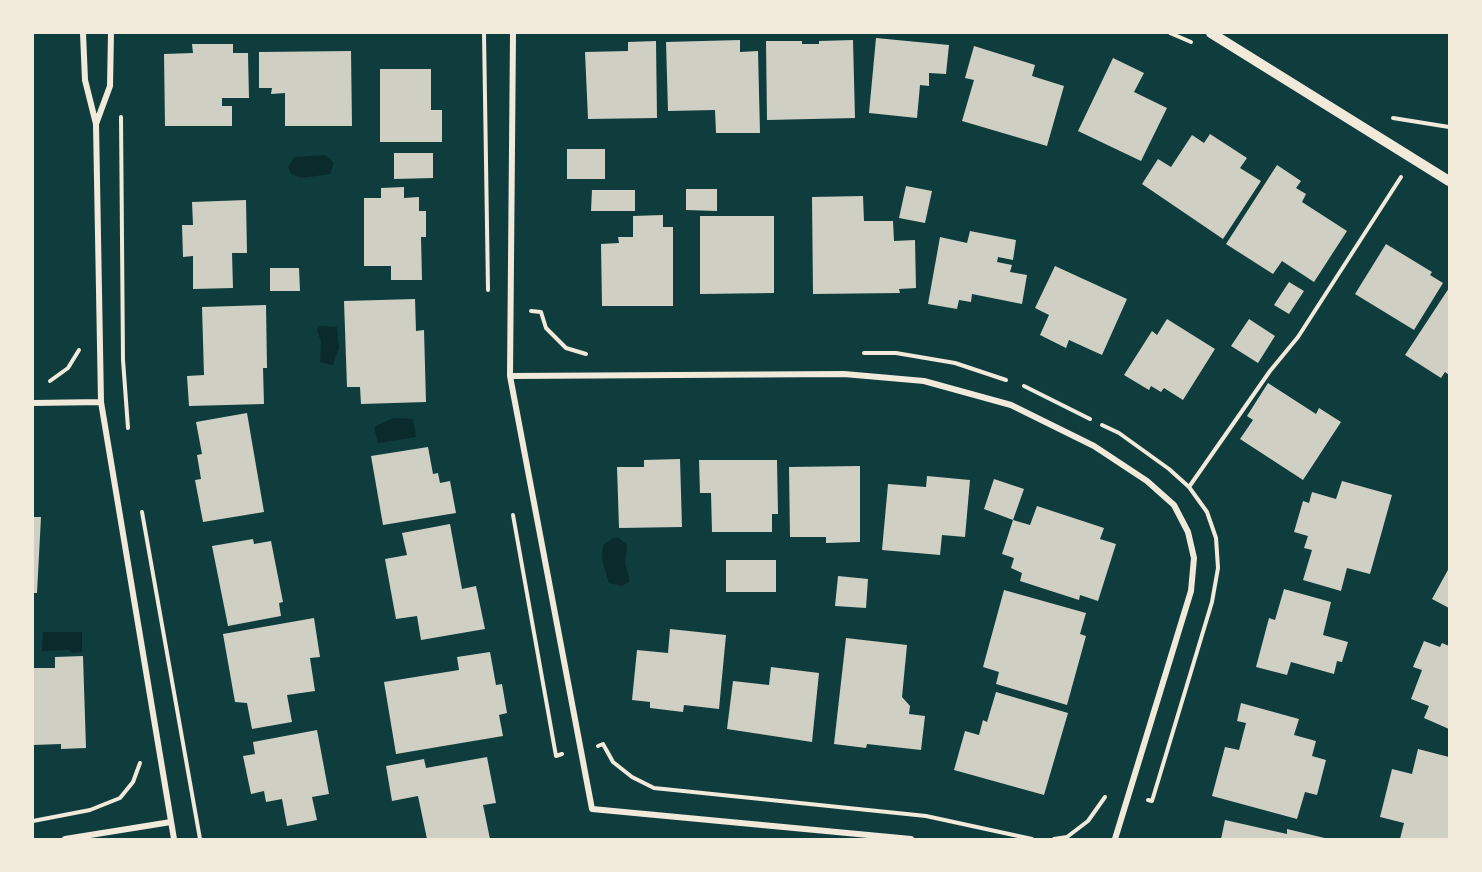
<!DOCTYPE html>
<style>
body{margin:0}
#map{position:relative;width:1482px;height:872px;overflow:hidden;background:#0f3d3e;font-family:"Work Sans",sans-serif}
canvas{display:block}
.frame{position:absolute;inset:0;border:34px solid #f1e9da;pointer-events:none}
</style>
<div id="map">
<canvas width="1482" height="872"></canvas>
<div class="frame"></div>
</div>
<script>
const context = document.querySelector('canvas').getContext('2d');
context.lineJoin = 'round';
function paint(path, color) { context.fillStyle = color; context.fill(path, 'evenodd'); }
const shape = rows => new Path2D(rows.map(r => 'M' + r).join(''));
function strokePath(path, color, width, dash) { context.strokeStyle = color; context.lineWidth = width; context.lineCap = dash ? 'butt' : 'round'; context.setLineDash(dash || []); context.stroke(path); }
const water = shape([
 [326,155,334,163,330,174,302,178,291,174,288,167,294,157],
 [320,326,337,327,339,348,333,365,320,362,321,341,317,330],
 [393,418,413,419,416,437,378,443,374,427],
 [613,538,619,538,627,545,625,563,630,581,622,586,609,583,602,560,603,545],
 [43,632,82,632,82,652,72,653,69,650,42,651]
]);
const building = shape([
 [876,38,949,45,946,74,929,73,929,86,920,85,917,118,869,113],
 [740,40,740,52,758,51,760,133,716,133,715,110,668,111,666,42],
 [853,40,855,118,767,120,766,41,802,41,802,44,819,44,819,41],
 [656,41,657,118,588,119,585,52,628,51,628,42],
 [192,44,233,44,233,53,248,53,249,98,222,98,222,106,232,106,232,126,165,126,164,54,193,53],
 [974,46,1035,65,1032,76,1064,86,1047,146,962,121,974,80,965,78],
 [351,51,352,126,285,126,285,93,271,94,272,88,259,88,259,52],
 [1113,58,1144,73,1134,92,1167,108,1141,161,1078,131],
 [380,69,431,69,431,110,442,110,442,142,380,142],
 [1210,134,1247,158,1240,168,1261,181,1223,239,1142,184,1158,159,1171,167,1192,135,1204,143],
 [567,149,605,149,605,179,567,179],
 [394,153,433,153,433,178,394,179],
 [1277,165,1301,181,1296,188,1306,194,1302,202,1347,231,1314,282,1282,261,1273,274,1226,244],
 [906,186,932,191,925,223,899,218],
 [404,187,404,198,419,197,419,211,426,211,426,237,421,237,422,280,391,280,391,266,364,266,364,198,381,198,381,188],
 [686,189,717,189,717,211,686,210],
 [592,190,635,190,635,211,591,211],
 [863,196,864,221,893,221,894,241,915,240,916,288,899,289,900,293,813,294,812,197],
 [246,200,247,253,232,253,233,288,193,289,193,256,183,257,182,225,193,225,192,202],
 [663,215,663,227,673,227,673,306,602,306,601,244,619,243,618,237,633,237,633,216],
 [700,216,774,216,774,293,700,294],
 [970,231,1016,240,1013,260,998,257,997,262,1012,265,1010,272,1027,275,1022,304,972,294,971,302,959,300,957,309,928,304,940,237,967,243],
 [1386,244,1432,272,1430,275,1443,283,1414,330,1355,294],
 [1055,266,1127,299,1102,355,1069,340,1066,348,1040,335,1049,315,1035,308],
 [270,268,299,268,300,291,270,291],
 [1289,282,1304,291,1289,314,1274,305],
 [1449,288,1449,375,1445,372,1441,378,1405,355],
 [415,299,416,331,424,330,426,402,361,404,360,387,347,387,344,301],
 [266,305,267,368,263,368,264,404,189,406,187,376,204,375,202,307],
 [1167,319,1215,349,1183,400,1164,388,1161,392,1151,386,1149,390,1124,375,1152,331,1157,335],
 [1249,319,1275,336,1258,363,1231,346],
 [1268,383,1316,414,1319,408,1341,422,1303,480,1240,439,1253,420,1247,416],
 [247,413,264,512,203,522,195,480,201,479,197,455,202,454,196,422],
 [428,447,433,474,438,473,440,483,450,481,456,513,383,525,371,456],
 [680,459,682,527,619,528,617,467,644,467,644,460],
 [699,460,777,460,778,514,772,514,772,532,712,532,711,493,700,493],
 [860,466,860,542,826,543,826,537,790,537,789,467],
 [927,476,970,480,965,537,942,535,940,555,882,550,888,484,926,487],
 [994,479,1024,489,1013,520,984,509],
 [1342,481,1392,495,1370,574,1347,568,1341,591,1303,580,1312,550,1304,548,1308,536,1294,532,1303,501,1309,503,1312,492,1336,499],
 [1037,506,1104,528,1100,539,1116,544,1098,601,1080,595,1079,600,1020,581,1022,573,1011,568,1014,558,1002,554,1013,520,1030,525],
 [33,517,41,517,37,593,33,593],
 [450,524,462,589,476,586,485,629,421,640,417,616,396,619,385,559,407,555,402,533],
 [253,539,254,544,271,541,283,602,279,603,281,616,228,626,212,546],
 [726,560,776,560,776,592,726,592],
 [1449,568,1449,608,1432,599],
 [838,576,868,579,866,608,835,606],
 [1284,589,1331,602,1323,635,1348,642,1342,662,1337,661,1334,674,1291,662,1287,675,1256,667,1269,618,1275,620],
 [1004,590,1086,613,1080,634,1086,636,1067,705,996,684,999,672,983,667],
 [314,618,320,657,310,658,315,691,287,695,292,722,252,729,247,703,235,702,223,634],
 [670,629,726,635,719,709,684,705,683,712,650,708,650,702,632,700,637,650,668,653],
 [846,638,907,645,902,697,910,706,909,714,925,716,921,750,867,744,866,748,834,744],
 [1424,641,1440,647,1442,643,1449,646,1449,729,1424,718,1429,706,1411,699,1422,670,1413,667],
 [490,652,496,685,502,684,507,713,499,715,503,736,396,754,384,682,459,670,457,657],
 [83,656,86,748,61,749,61,744,33,745,33,668,55,668,55,657],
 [771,667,819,673,812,742,727,729,733,681,769,685],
 [996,692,1068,713,1044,795,954,770,965,731,979,735,983,720,987,722],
 [1241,703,1299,719,1294,735,1316,741,1312,756,1326,760,1317,795,1305,792,1297,819,1212,796,1225,747,1239,750,1246,723,1237,721],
 [317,730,329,794,312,797,317,820,287,826,282,799,266,802,264,791,251,794,243,756,255,754,253,742],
 [1418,749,1449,757,1449,839,1400,839,1404,823,1380,817,1392,769,1412,774],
 [487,757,496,803,483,805,490,839,427,839,418,796,392,801,386,766,424,759,426,768],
 [1225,820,1287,834,1287,829,1329,839,1221,839]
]);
const path = shape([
 [484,33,488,290],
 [1170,33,1191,42],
 [121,117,123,360,128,428],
 [1393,118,1449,127],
 [531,311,541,312,546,328,566,348,586,354],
 [864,353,896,353,955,363,1006,380],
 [50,381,68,368,79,350],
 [1024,386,1090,419],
 [1102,425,1119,433,1169,469,1189,487,1207,512,1216,538,1218,568,1212,602,1152,801,1148,800],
 [1189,487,1270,371,1298,337,1401,177],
 [142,512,200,839],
 [513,515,556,756,562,754],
 [598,746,603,744,613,762,632,777,654,788,926,816,1032,839],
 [33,821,90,810,120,798,133,782,140,763],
 [1054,839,1067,837,1088,821,1105,797]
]);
const minor = shape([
 [83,33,85,80,96,124,101,402,174,839],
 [513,33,510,376,592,809,911,839],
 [96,124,110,86,111,33],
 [510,376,844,374,924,381,1011,405,1094,446,1147,481,1174,505,1188,532,1194,558,1191,591,1115,839],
 [33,403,101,402],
 [65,839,171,822]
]);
const tertiary = shape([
 [1211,33,1449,181]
]);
paint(water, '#0a2a2b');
paint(building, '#cfcfc3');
strokePath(path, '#f1e9da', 4);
strokePath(minor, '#f1e9da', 6);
strokePath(tertiary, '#f1e9da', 10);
</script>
